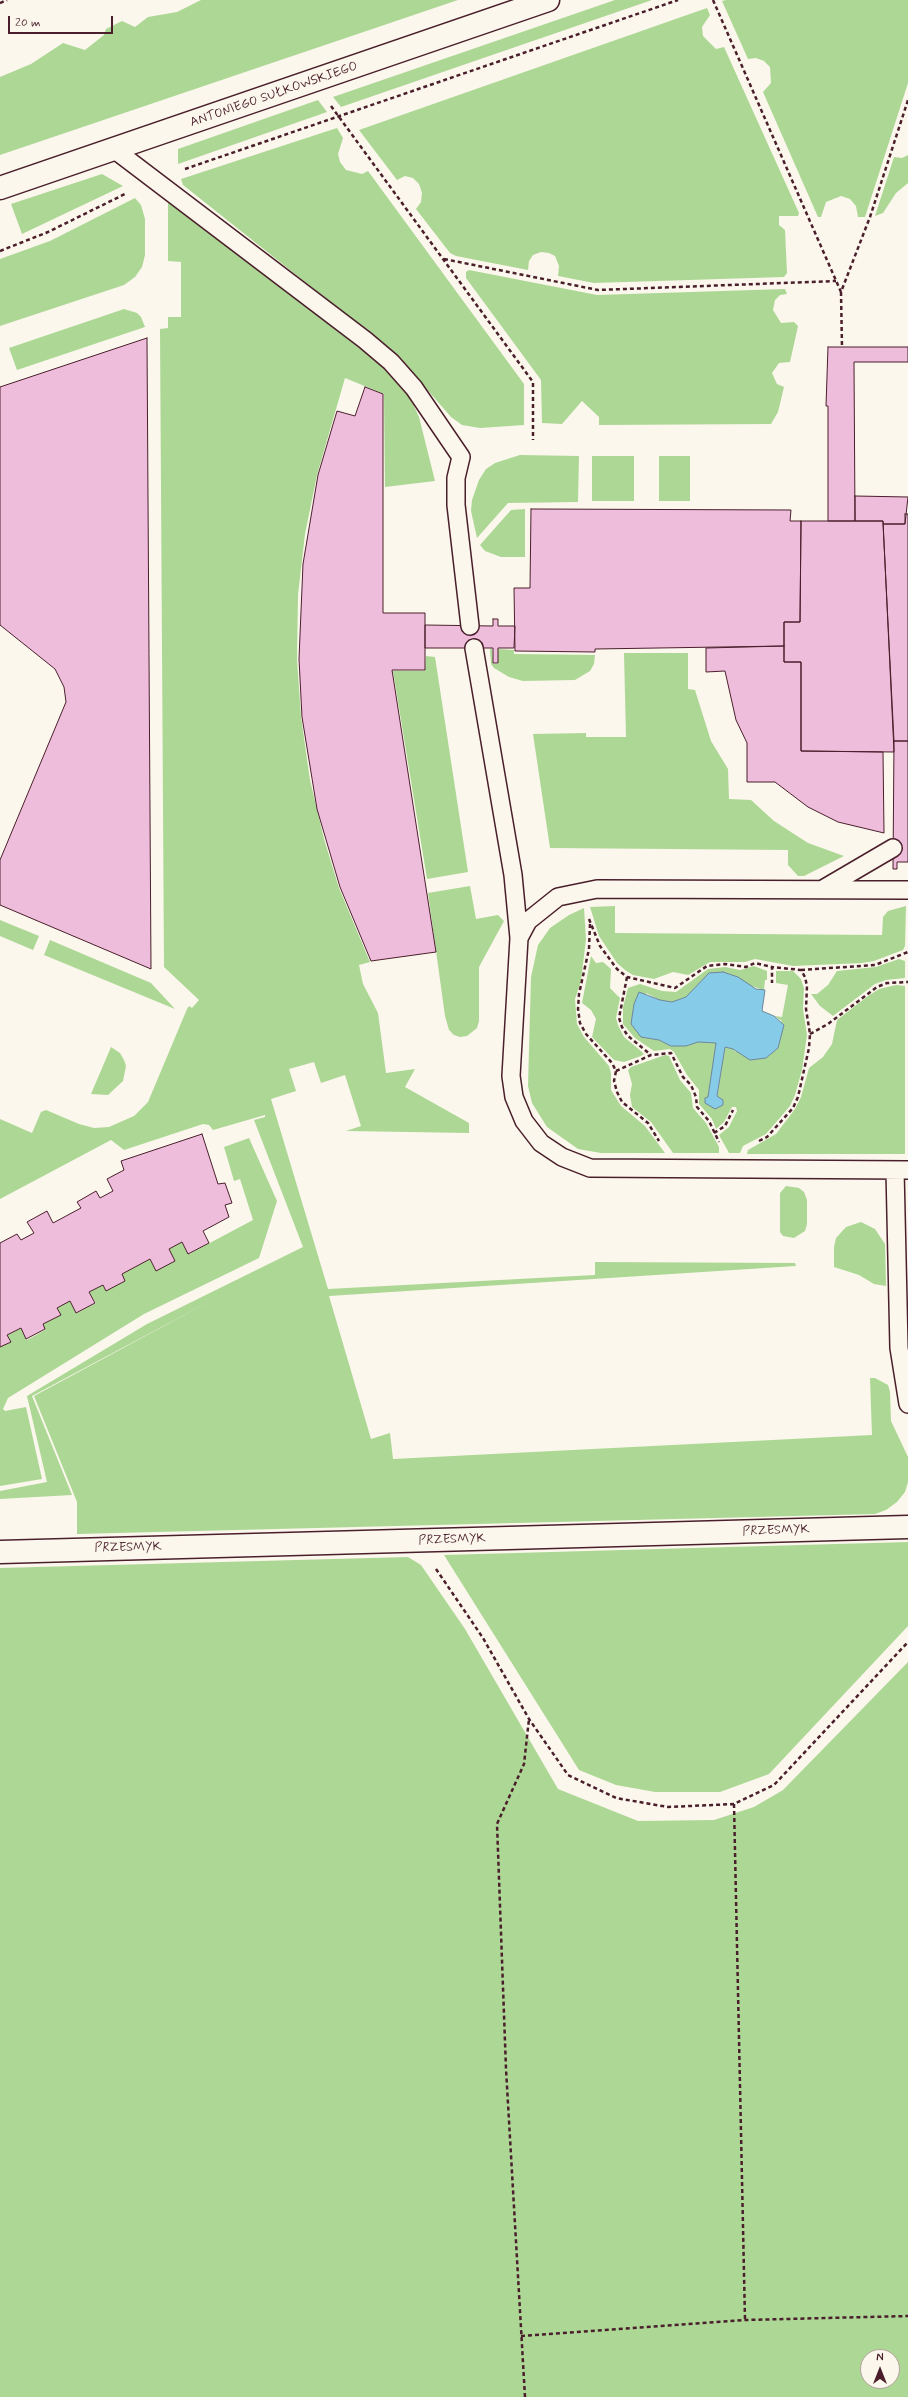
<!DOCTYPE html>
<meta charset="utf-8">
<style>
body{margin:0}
#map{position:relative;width:908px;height:2397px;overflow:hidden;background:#fbf7ec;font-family:Mynerve,sans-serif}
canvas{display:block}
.north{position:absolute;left:860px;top:2349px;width:40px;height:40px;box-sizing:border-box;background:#fbf7ec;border:1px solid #b4a19f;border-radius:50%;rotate:0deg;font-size:11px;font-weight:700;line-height:16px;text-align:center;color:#4a1f2b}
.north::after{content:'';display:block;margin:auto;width:14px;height:18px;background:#4a1f2b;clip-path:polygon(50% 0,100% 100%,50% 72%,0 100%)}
.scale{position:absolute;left:8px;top:16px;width:105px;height:18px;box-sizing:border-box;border:2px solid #4a1f2b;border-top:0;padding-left:5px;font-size:12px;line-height:14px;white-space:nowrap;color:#4a1f2b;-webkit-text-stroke:3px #fbf7ec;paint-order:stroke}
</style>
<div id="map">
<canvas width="908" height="2397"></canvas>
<div class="north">N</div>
<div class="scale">20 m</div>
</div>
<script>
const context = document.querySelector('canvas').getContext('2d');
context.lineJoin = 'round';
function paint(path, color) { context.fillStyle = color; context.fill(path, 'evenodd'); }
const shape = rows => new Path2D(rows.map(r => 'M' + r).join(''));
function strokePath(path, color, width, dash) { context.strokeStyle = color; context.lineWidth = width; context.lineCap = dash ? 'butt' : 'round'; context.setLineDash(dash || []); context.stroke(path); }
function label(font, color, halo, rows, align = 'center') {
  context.font = font + ' Mynerve,sans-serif'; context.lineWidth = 3; context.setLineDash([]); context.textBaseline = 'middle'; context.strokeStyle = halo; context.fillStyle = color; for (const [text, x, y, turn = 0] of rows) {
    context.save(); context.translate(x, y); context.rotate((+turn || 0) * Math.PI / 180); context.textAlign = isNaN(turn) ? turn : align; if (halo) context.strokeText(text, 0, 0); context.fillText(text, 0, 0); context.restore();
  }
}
const green = shape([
 [201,0,458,0,0,155,0,77,31,64,63,43,85,50,104,35,106,29,122,21,135,27,148,17,177,12],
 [615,0,652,0,341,107,333,97],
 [726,0,908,0,908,83,865,217,858,217,856,206,850,199,841,196,826,202,821,217,818,217,763,92,771,83,770,67,764,61,756,58,748,59,722,1],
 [707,8,710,15,702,27,703,36,716,49,724,47,799,213,798,216,779,216,779,225,785,230,787,273,784,277,594,283,558,276,559,266,555,256,549,253,541,252,533,255,529,261,528,270,456,256,450,253,416,209,421,202,422,193,419,184,413,178,405,176,397,180,359,130],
 [318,100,327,112,178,164,178,149],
 [337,128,343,138,338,154,340,162,346,170,362,174,368,171,524,384,524,425,480,428,462,425,451,417,397,355,183,185,181,179],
 [908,155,908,183,896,193,883,213,875,216,894,157,902,158],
 [102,174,123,186,22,234,11,204],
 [135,198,141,205,145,219,145,255,142,267,135,277,124,285,0,326,0,259,50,241],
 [168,199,385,368,408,393,419,417,435,481,385,487,384,394,345,378,317,475,305,534,298,595,297,659,301,717,310,780,324,839,339,888,370,962,359,965,363,984,378,1013,386,1073,415,1069,405,1087,469,1123,469,1133,346,1131,361,1126,345,1075,321,1083,314,1062,289,1069,296,1091,271,1099,328,1289,595,1275,595,1262,795,1263,796,1266,329,1296,371,1439,390,1433,393,1459,872,1435,870,1378,875,1378,888,1385,890,1392,891,1421,908,1457,908,1482,905,1492,897,1502,886,1510,875,1514,77,1534,77,1502,34,1396,216,1298,32,1396,72,1495,0,1499,0,1491,47,1482,27,1396,147,1324,303,1247,254,1120,265,1117,265,1115,213,1130,209,1125,203,1124,124,1150,111,1140,0,1199,0,1119,32,1133,41,1112,46,1110,79,1124,94,1128,109,1127,134,1116,148,1102,187,1009,189,1006,192,1008,199,1000,164,967,160,329,168,328,168,317,181,317,181,262,168,261],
 [469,270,597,295,785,289,787,294,780,295,775,300,773,310,781,323,794,322,798,326,790,362,779,363,772,373,777,384,784,387,778,412,771,424,599,425,599,417,582,401,562,424,542,423,541,380,466,278,466,272],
 [124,309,137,313,141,317,145,327,17,370,9,348],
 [520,455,579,456,578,502,508,503,477,538,471,511,472,500,479,480,486,469,495,463],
 [592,456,634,456,634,501,592,501],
 [659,456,690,456,690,501,659,501],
 [525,509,525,557,501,557,485,551,480,545,511,510],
 [490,649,492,649,493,664,498,664,498,649,514,650,514,654,595,655,594,664,590,671,575,680,523,681,509,677,494,668,491,664],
 [624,653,688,653,688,689,695,690,711,741,728,769,729,799,751,800,774,821,808,843,844,856,804,876,798,876,788,865,788,850,550,848,533,734,586,733,586,737,626,737],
 [426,656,435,657,468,872,427,879,393,671,425,671],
 [470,886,476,919,498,915,504,921,479,967,479,1021,477,1028,467,1036,460,1037,454,1035,449,1030,445,1016,428,893],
 [615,906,615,933,882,935,883,917,888,911,906,906,905,946,903,950,874,961,862,963,793,966,755,959,745,962,710,962,688,975,673,972,654,979,633,975,625,970,617,963,599,936,590,907],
 [584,908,586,939,581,981,575,999,577,1024,584,1037,609,1066,611,1073,611,1090,621,1106,645,1126,665,1153,601,1153,578,1149,547,1127,532,1103,528,1086,531,977,538,945,550,928,569,915],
 [0,920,39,936,33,950,0,936],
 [50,940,151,983,175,1009,44,955],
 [591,956,596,963,603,962,611,969,610,988,620,998,616,1018,618,1025,624,1037,641,1051,644,1054,641,1056,624,1062,614,1060,592,1037,596,1019,591,1010,582,1003],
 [899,959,905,961,905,978,886,980,875,984,833,1016,820,1006,811,994,817,994,828,985,837,971,876,967],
 [754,966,767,971,767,980,765,980,764,990,710,973,686,997,672,1002,660,1000,646,993,643,1037,659,1040,671,1046,686,1046,697,1042,717,1043,708,1097,705,1098,717,1097,725,1047,733,1049,736,1052,782,1021,774,1016,782,1017,788,985,776,983,776,971,793,971,801,979,804,988,803,1009,807,1035,802,1070,795,1095,790,1106,766,1134,743,1146,740,1153,729,1153,719,1135,729,1127,737,1111,736,1107,732,1107,724,1122,716,1129,712,1119,699,1104,699,1090,687,1075,674,1052,670,1049,654,1051,635,1038,623,1024,623,1007,628,988,640,984,662,991,676,992,708,969,725,967,740,970],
 [896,985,905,986,905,1154,747,1154,748,1150,776,1134,795,1109,801,1097,809,1068,823,1057,832,1044,837,1020,868,996,879,989],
 [111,1047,120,1053,124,1060,126,1066,123,1081,108,1095,91,1094],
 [665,1055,669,1056,680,1080,691,1093,693,1108,706,1123,719,1147,719,1153,673,1153,651,1122,632,1107,630,1095,632,1084,628,1070,631,1067],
 [249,1138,277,1201,259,1258,144,1314,8,1398,3,1409,5,1411,26,1407,42,1479,0,1486,0,1347,11,1342,7,1335,21,1328,27,1340,45,1330,43,1324,60,1315,57,1308,70,1301,77,1313,96,1303,89,1292,103,1285,106,1291,125,1281,122,1274,150,1259,156,1270,175,1261,169,1249,182,1242,189,1254,253,1220,240,1179,234,1181,224,1147],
 [786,1186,799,1188,804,1192,807,1200,807,1224,805,1231,794,1238,783,1236,780,1232,780,1193],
 [861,1222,875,1229,885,1244,886,1286,874,1284,859,1275,834,1267,834,1247,836,1238,846,1227],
 [908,1542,908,1626,769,1774,720,1792,655,1792,616,1785,579,1770,444,1555],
 [408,1557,421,1565,465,1629,558,1789,638,1821,714,1820,754,1807,783,1790,908,1662,908,2397,0,2397,0,1568],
 [868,2357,892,2357,892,2381,868,2381]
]);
const water = shape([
 [723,972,738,977,756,989,765,990,762,1011,774,1016,784,1025,778,1048,766,1058,750,1060,733,1049,725,1047,717,1096,723,1100,723,1105,715,1109,705,1103,705,1098,708,1097,716,1043,698,1042,686,1046,671,1046,659,1040,641,1037,631,1024,634,1004,639,992,660,1000,672,1002,686,997,709,973,723,972]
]);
const building = shape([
 [147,338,151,969,0,905,0,860,66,702,64,687,55,669,0,625,0,387,147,338],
 [828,347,908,347,908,362,854,362,855,521,828,521,828,406,826,406,828,347],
 [365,387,383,394,383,613,425,613,425,670,392,670,436,952,371,961,340,887,317,809,302,717,299,659,303,564,318,475,337,411,355,416,365,387],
 [855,496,908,497,905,524,883,524,883,521,855,521,855,496],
 [531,509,791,510,790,521,801,521,800,622,784,622,784,646,595,649,595,652,515,651,514,588,530,588,531,509],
 [905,514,908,514,908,741,894,741,883,524,905,524,905,514],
 [801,521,883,521,894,752,801,751,801,662,784,662,784,622,800,622,801,521],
 [493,619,498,619,498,626,515,626,514,648,498,648,498,663,493,663,493,648,425,648,425,625,493,626,493,619],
 [784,646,784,662,801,662,801,751,883,752,884,833,838,822,808,807,775,782,747,782,747,743,736,720,725,671,706,672,706,648,784,646],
 [894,741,908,741,908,862,897,862,897,869,893,869,894,741],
 [202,1134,218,1184,225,1183,232,1203,225,1205,229,1217,203,1231,209,1243,188,1254,182,1242,169,1249,175,1261,156,1271,150,1259,122,1274,125,1281,106,1291,103,1285,89,1292,95,1303,76,1313,70,1301,57,1308,61,1315,43,1324,45,1329,26,1339,21,1328,7,1335,11,1342,0,1347,0,1243,17,1234,21,1240,34,1233,27,1222,47,1211,53,1223,81,1208,77,1202,96,1191,100,1198,113,1191,107,1179,124,1170,121,1161,202,1134]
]);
const path = shape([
 [713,0,841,292,870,217,908,100],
 [0,3,7,0],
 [331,106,533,382,533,440],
 [185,169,678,0],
 [0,251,48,232,127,193],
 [444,259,598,290,836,281],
 [841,292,842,347],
 [589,919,600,946,617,969,627,977,675,988,707,966,725,964,746,967,755,963,772,967,772,983],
 [590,924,589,949,579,994,578,1009,580,1023,586,1034,612,1063,616,1071,614,1081,617,1092,622,1102,648,1123,659,1141],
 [801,970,875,965,908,952],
 [627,977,619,1018,622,1027,628,1036,651,1055],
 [810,1034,828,1024,877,987,887,983,908,982],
 [616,1071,651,1055,671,1053,683,1077,691,1085,696,1097,697,1107,709,1121,719,1142],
 [714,1133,725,1126,733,1110],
 [759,1141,767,1137,793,1108,798,1097,809,1048,810,1034,806,1009,807,986,805,977,801,970,772,967],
 [436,1569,483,1638,529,1719,568,1775,616,1798,668,1807,734,1804,774,1785,908,1642],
 [734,1804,745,2320],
 [521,2336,745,2320,908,2316],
 [525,2397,506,2069,497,1824,524,1764,529,1719]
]);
const service = shape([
 [115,150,365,340,391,362,414,388,461,457,456,478,456,505,470,626],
 [474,648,513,875,519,938],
 [823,889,893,848],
 [908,890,597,889,558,897,528,921,519,938,511,1076,514,1097,524,1121,541,1143,562,1157,590,1168,908,1170],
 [895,1170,899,1348,908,1404]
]);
const pedestrian = shape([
 [0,188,548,0]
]);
const minor = shape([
 [0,1552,908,1527]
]);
const streetNames = [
 ["ANTONIEGO SUŁKOWSKIEGO",274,95,-19],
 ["PRZESMYK",776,1531,-2],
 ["PRZESMYK",452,1540,-2],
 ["PRZESMYK",128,1548,-1]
];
paint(green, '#add795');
paint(water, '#86cbe8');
strokePath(water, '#6e869c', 1);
paint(building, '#eebddc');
strokePath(building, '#4a1f2b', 1);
strokePath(service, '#4a1f2b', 20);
strokePath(pedestrian, '#4a1f2b', 25);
strokePath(minor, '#4a1f2b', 25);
strokePath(path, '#4a1f2b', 2.5, [4, 3]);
strokePath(service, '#fbf7ec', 17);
strokePath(pedestrian, '#fbf7ec', 22);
strokePath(minor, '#fbf7ec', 22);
label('13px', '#4a1f2b', '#fbf7ec', streetNames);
</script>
